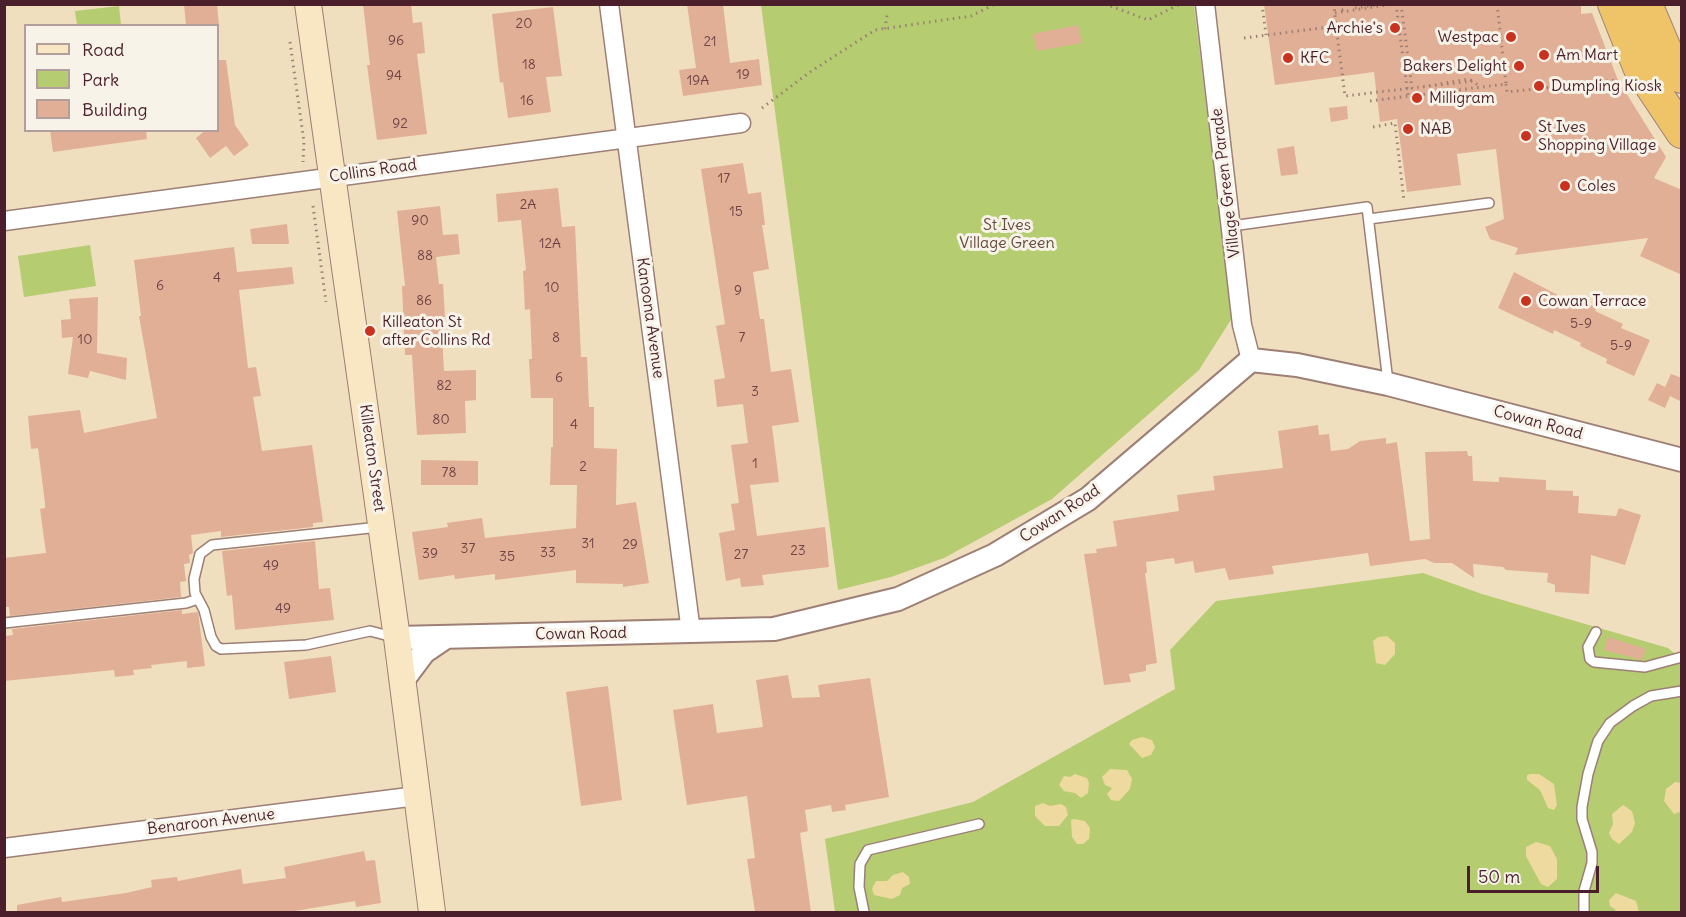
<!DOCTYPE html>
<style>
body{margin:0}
#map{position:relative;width:1686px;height:917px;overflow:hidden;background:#f0dfbf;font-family:Delius,sans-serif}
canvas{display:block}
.frame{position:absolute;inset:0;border:6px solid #4a1f2b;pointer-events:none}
.legend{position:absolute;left:24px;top:24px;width:195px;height:108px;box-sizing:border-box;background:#f7f3e8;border:2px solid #b29e9c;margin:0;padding:8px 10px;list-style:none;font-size:18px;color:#4a1f2b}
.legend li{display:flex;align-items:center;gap:12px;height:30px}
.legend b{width:30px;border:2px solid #b29e9c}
.scale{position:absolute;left:1467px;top:866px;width:132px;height:27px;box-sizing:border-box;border:3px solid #4a1f2b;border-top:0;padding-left:8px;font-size:18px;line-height:21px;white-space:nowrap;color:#4a1f2b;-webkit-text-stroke:4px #f7f3e8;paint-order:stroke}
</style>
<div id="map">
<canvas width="1686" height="917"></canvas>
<div class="frame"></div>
<ul class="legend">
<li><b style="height:8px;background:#f9e7c3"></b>Road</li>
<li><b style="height:16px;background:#b5cc70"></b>Park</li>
<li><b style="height:16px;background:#e1af96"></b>Building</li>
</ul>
<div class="scale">50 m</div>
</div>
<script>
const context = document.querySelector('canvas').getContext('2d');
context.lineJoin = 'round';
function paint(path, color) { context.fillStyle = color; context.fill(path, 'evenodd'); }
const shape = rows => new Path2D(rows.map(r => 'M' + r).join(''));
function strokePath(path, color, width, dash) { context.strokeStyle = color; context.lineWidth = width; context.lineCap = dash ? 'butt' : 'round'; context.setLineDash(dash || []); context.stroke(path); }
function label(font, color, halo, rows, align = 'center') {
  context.font = font + ' Delius,sans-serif'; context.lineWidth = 6; context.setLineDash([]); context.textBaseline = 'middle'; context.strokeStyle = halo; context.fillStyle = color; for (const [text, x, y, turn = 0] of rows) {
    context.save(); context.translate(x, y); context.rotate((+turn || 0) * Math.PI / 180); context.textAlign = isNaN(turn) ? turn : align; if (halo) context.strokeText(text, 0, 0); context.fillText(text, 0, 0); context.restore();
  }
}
const green = shape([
 [761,5,1194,5,1232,318,1199,370,1052,499,944,558,891,577,838,590],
 [119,6,121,25,77,25,75,11],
 [90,245,96,286,24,297,18,256],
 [1423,573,1482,594,1668,648,1681,659,1681,912,835,912,825,839,973,802,1175,689,1170,650,1216,601]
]);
const sand = shape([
 [1387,636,1395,643,1395,654,1385,665,1376,663,1373,641,1378,637],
 [1142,737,1152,740,1155,747,1151,755,1142,758,1129,744,1132,740],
 [1110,769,1127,770,1132,779,1130,789,1119,801,1111,800,1107,794,1112,788,1105,785,1102,777],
 [1075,774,1087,778,1089,783,1088,793,1081,798,1075,793,1064,791,1059,785,1064,776,1070,777],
 [1530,774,1539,774,1554,784,1557,805,1554,810,1548,808,1540,790,1527,780,1527,775],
 [1675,782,1681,783,1682,811,1674,814,1664,801,1666,789],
 [1043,803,1050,806,1061,804,1066,807,1068,815,1059,826,1045,826,1035,816,1035,806],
 [1623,805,1632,811,1635,823,1632,832,1619,844,1612,839,1609,833,1613,824,1612,814],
 [1074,819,1085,821,1090,828,1089,839,1083,844,1077,844,1072,837,1071,820],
 [1536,842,1550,846,1557,859,1557,879,1548,887,1541,884,1526,856,1526,847],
 [903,872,909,877,910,884,902,888,900,895,892,899,874,895,872,889,876,881,887,881,893,875],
 [1616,893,1636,901,1639,912,1613,912,1616,910,1610,906,1609,900]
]);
const building = shape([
 [184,4,217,4,219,26,186,26],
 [363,4,411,4,413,23,422,22,425,53,417,54,427,134,377,140,367,65,370,65],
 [687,4,723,4,730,63,759,59,762,85,683,96,679,70,696,68],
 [1264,4,1581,4,1581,14,1592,13,1618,80,1666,157,1654,178,1682,190,1682,275,1640,256,1648,238,1515,255,1518,248,1490,239,1485,227,1504,219,1496,149,1457,154,1461,185,1407,192,1397,119,1380,122,1374,72,1275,85],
 [553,7,562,76,546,77,551,112,508,118,503,82,500,83,492,14],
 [1078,25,1082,43,1037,51,1033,34],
 [218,60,226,60,235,125,249,145,234,156,226,146,210,158,196,138,206,130,218,130],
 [1347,106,1348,119,1331,122,1329,108],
 [50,130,146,130,147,139,53,152],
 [1294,146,1298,174,1281,176,1277,149],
 [743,163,748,194,761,192,765,225,762,225,769,269,753,272,760,319,764,319,771,372,791,369,799,422,772,426,779,482,750,485,757,536,825,527,829,567,762,575,764,585,741,587,740,578,726,581,719,533,735,530,731,504,739,503,731,445,748,443,743,404,717,407,714,380,725,378,716,326,725,324,701,169],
 [558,188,562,227,575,226,581,357,587,357,589,407,594,407,594,448,617,449,616,505,636,502,649,583,623,587,623,584,576,583,576,570,495,580,495,574,455,579,454,575,419,580,412,532,448,527,447,523,482,518,485,538,576,528,577,485,550,485,551,447,553,447,553,398,531,398,529,359,532,359,530,309,525,310,523,271,526,270,521,220,498,222,496,194],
 [440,206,443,235,458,234,460,254,436,257,439,284,443,284,445,317,441,317,444,371,476,370,476,400,465,401,466,433,417,435,412,355,405,355,402,286,405,286,397,211],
 [287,224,289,244,252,244,250,229],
 [234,247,237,272,292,267,294,284,239,290,248,368,256,367,261,396,253,397,262,451,312,445,323,522,313,523,313,527,221,537,221,531,191,535,193,553,189,555,190,563,184,564,186,581,180,582,181,597,10,616,9,607,4,607,4,558,46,553,40,509,45,508,45,503,38,448,31,449,28,416,80,410,84,433,157,418,139,316,141,316,134,260],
 [1514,272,1567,300,1569,296,1597,308,1595,311,1623,324,1621,328,1650,340,1634,376,1606,363,1607,359,1580,346,1581,343,1554,330,1553,334,1498,308],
 [98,297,97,353,127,358,126,380,90,371,88,378,68,374,73,337,62,338,61,320,71,319,69,299],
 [1671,374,1682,378,1682,402,1670,396,1665,408,1648,400,1657,383,1665,387],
 [1318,425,1319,435,1329,434,1331,451,1348,449,1360,441,1386,438,1386,444,1397,442,1410,541,1430,539,1425,452,1467,451,1468,456,1472,456,1473,481,1499,482,1499,477,1546,480,1546,490,1573,491,1573,496,1579,496,1578,513,1616,516,1619,508,1641,515,1625,565,1591,555,1589,594,1555,592,1555,585,1547,582,1548,573,1506,570,1503,567,1473,564,1474,578,1452,563,1434,563,1425,559,1370,566,1368,553,1272,566,1274,574,1229,580,1225,568,1195,573,1193,561,1175,564,1174,558,1146,562,1147,573,1145,573,1157,663,1146,665,1146,671,1129,674,1131,682,1104,685,1084,554,1097,553,1096,549,1117,546,1113,521,1179,511,1177,495,1215,490,1213,476,1283,468,1278,431],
 [421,460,478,461,478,485,421,485],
 [315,541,319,589,330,588,334,620,235,630,232,595,227,596,222,551],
 [182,610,182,614,198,612,205,666,187,668,187,661,151,665,152,668,133,670,134,675,115,677,114,670,4,681,4,636,13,635,12,629],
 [1608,637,1646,649,1642,660,1604,650],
 [331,656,336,692,289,699,284,662],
 [788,675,792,698,820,697,818,685,870,678,889,797,845,805,846,810,832,812,831,805,805,810,808,831,800,833,811,912,755,912,747,859,755,858,747,796,687,805,673,710,713,704,717,733,763,727,756,680],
 [608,686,622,800,581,806,566,692],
 [364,851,366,861,375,860,381,903,356,907,355,901,289,912,17,912,17,905,61,897,62,902,126,893,152,887,151,880,177,877,178,881,241,869,243,884,286,878,284,867]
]);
const path = shape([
 [1105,4,1148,20,1180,4],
 [1262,4,1266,35],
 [1341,4,1342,10,1345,9],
 [1396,4,1408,96],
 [1401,4,1412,88,1473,81,1480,87],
 [1355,8,1383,4],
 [1335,13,1393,4],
 [1336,26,1345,96,1412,88],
 [885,29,887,15],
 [1244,38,1336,26,1334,4],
 [290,42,304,142,303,162],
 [1506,84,1507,92,1618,80],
 [1423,87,1468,79,1473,81],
 [1370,101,1506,84,1497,4],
 [762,108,810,72,875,30,971,16,995,4],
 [1373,127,1395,123,1404,201],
 [313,206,326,302]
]);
const service = shape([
 [1369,219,1489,203],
 [1232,226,1367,207,1388,382],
 [379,527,212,545,200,554,194,579,195,593,204,610,211,637,216,646,221,649,306,645,370,631,393,637],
 [4,623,186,603,198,599],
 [1596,632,1588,647,1590,659,1594,662,1645,667,1682,657],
 [864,912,859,887,860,864,868,850,979,824],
 [1584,912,1584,891,1592,863,1592,852,1582,819,1582,807,1588,774,1598,741,1610,723,1633,706,1651,696,1682,691]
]);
const minor = shape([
 [609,4,691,632],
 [1205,4,1242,325,1251,360],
 [4,221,741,123],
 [4,848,417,796]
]);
const tertiary = shape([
 [397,638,774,629,898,599,995,555,1088,499,1251,360,1297,365,1388,384,1682,460],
 [403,680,424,652,446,637]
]);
const secondary = shape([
 [308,4,397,638,432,912]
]);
const trunk = shape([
 [1614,4,1640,69,1682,132],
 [1646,4,1665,49,1682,77]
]);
const markers = [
 [1395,28,6,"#c8321e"],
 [1511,37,6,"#c8321e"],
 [1544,55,6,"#c8321e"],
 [1288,58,6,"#c8321e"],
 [1519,66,6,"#c8321e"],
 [1539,86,6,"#c8321e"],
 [1417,98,6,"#c8321e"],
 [1408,129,6,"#c8321e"],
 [1526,136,6,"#c8321e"],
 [1565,186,6,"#c8321e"],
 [1526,301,6,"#c8321e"],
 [370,331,6,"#c8321e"]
];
const numberNames = [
 ["20",524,24],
 ["96",396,41],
 ["21",710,42],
 ["18",529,65],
 ["19",743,75],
 ["94",394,76],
 ["19A",698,81],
 ["16",527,101],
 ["92",400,124],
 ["17",724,179],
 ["2A",528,205],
 ["15",736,212],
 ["90",420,221],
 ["12A",550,244],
 ["88",425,256],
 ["4",217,278],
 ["6",160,286],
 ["10",552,288],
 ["9",738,291],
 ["86",424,301],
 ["5-9",1581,324],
 ["8",556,338],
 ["7",742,338],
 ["10",85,340],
 ["5-9",1621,346],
 ["6",559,378],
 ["82",444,386],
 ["3",755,392],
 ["80",441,420],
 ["4",574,425],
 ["1",755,464],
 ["2",583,467],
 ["78",449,473],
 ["31",588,544],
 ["29",630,545],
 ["37",468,549],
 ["23",798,551],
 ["33",548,553],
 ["39",430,554],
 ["27",741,555],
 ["35",507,557],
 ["49",271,566],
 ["49",283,609]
];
const poiNames = [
 ["Archie's",1383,28,"right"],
 ["Westpac",1499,37,"right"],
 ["Am Mart",1556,55],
 ["KFC",1300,58],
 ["Bakers Delight",1507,66,"right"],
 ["Dumpling Kiosk",1551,86],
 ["Milligram",1429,98],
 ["St Ives",1538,127],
 ["Shopping Village",1538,145],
 ["NAB",1420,129],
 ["Coles",1577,186],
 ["Cowan Terrace",1538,301],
 ["Killeaton St",382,322],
 ["after Collins Rd",382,340]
];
const streetNames = [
 ["Collins Road",373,171,-8],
 ["Village Green Parade",1226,183,-97],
 ["Kanoona Avenue",650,318,82],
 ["Cowan Road",1538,423,15],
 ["Killeaton Street",372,458,82],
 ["Cowan Road",1060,514,-33],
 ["Cowan Road",581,634,-1],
 ["Benaroon Avenue",211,822,-7]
];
const parkNames = [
 ["St Ives",1007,225],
 ["Village Green",1007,243]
];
paint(green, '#b5cc70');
paint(sand, '#eeda9e');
paint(building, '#e1af96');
strokePath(service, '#9d7f75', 12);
strokePath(minor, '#9d7f75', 21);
strokePath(tertiary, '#9d7f75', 26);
strokePath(secondary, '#9d7f75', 28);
strokePath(trunk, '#9d7f75', 34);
strokePath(path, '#9d7f75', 3, [1.5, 4.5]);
strokePath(service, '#fff', 9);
strokePath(minor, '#fff', 18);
strokePath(tertiary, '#fff', 22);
strokePath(secondary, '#f9e7c3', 26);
strokePath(trunk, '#efc469', 32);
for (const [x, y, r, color] of markers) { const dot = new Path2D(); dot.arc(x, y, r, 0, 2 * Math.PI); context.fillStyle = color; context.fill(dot); strokePath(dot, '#f7f3e8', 2); }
label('14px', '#704346', null, numberNames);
label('16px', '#4a1f2b', '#f7f3e8', poiNames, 'left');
label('16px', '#4a1f2b', '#f7f3e8', streetNames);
label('16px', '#654a3c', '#f7f3e8', parkNames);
</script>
